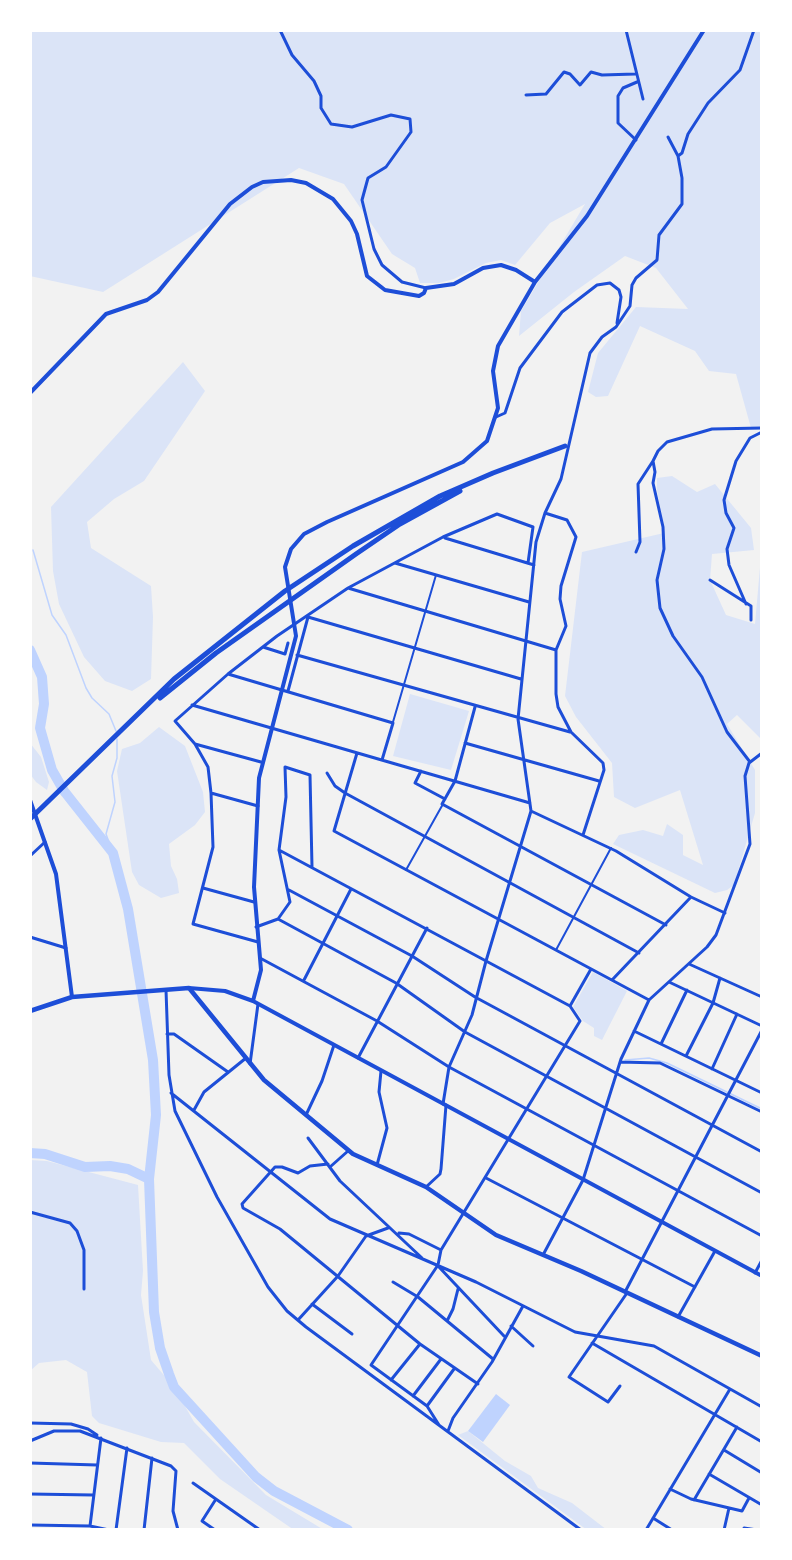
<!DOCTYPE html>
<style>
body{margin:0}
#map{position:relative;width:792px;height:1560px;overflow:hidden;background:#f2f2f2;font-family:"DM Sans",sans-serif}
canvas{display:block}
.frame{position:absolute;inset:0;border:32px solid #fff;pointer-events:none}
</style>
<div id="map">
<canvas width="792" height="1560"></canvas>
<div class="frame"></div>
</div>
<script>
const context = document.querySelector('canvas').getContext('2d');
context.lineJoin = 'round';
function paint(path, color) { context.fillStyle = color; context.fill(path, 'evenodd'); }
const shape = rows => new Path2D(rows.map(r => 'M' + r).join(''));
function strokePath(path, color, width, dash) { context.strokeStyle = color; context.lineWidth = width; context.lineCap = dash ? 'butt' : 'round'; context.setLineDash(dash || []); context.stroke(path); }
const green = shape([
 [30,30,762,30,762,428,751,428,736,374,709,371,695,351,640,326,608,396,596,397,588,392,598,353,636,307,688,309,656,268,625,256,574,292,519,336,521,311,585,204,550,223,515,265,501,260,486,263,454,279,439,283,420,283,415,268,392,254,344,184,299,168,103,292,30,276],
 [183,362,205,391,144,481,114,499,87,522,91,548,151,586,153,617,151,679,132,691,105,681,84,657,59,604,53,571,51,507],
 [672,476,697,492,715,484,751,528,754,550,712,554,710,580,726,615,755,624,762,545,762,740,737,715,727,724,755,770,755,813,734,885,727,890,715,893,613,844,619,835,643,830,663,836,667,824,683,835,683,855,703,865,680,790,635,808,614,797,612,763,576,717,565,696,582,552,664,533,657,490,657,478],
 [410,694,469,711,451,770,393,756],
 [159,727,185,746,203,792,205,812,195,825,169,844,171,866,177,879,179,893,161,898,139,885,132,872,117,771,122,749,140,743],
 [30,743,41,757,49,782,47,790,36,782,30,774],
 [593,972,627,991,602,1040,594,1036,594,1028,583,1021,573,1007],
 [30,1160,47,1161,138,1185,143,1271,141,1295,151,1360,174,1387,194,1422,266,1495,324,1530,294,1530,220,1479,184,1443,161,1442,99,1423,92,1416,87,1372,66,1360,39,1363,30,1371],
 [468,1431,505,1461,531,1476,538,1488,572,1503,607,1530,587,1530,458,1435]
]);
const water = shape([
 [496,1394,510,1405,483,1442,468,1431]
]);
const stream = shape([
 [33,550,52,615,66,635,86,688,92,698,109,714,116,731],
 [113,853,106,834,115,802,112,776,117,758,117,739],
 [625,1060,649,1058,667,1063,762,1109]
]);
const river = shape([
 [30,650,42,677,44,704,40,728,52,770,64,791,113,853,128,909,153,1060,156,1115,149,1179,154,1312,160,1348,169,1374,174,1387,256,1477,274,1491,348,1530],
 [30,1153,45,1154,85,1167,110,1166,128,1169,149,1179]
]);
const pedestrian = shape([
 [393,722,436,575],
 [406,870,443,804],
 [556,950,611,848]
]);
const minor = shape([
 [280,30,292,55,314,81,321,96,321,108,331,124,352,127,391,115,410,119,411,132,386,167,368,178,362,200,374,249,382,265,402,282,426,288],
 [626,30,643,99],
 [526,95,546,94,564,72,570,74,580,85,591,72,602,75,635,74],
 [668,137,678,156],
 [636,140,618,123,618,96,623,88,637,82],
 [496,417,505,413,520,368,562,312,597,285,610,283,619,290,621,297,617,323],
 [545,513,567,520,576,537,561,586,560,599,566,626,556,650,556,694,558,707,571,732,603,763,604,770,583,835],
 [445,538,534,565],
 [636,552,640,542,638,484,653,461],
 [395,563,529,602],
 [710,580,751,606,751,620],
 [348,588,556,650],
 [746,604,729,565,727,549,734,528,726,513,724,500,736,461,750,438,762,432],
 [308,617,521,679],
 [263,647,285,654,288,643],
 [297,655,570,732],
 [228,674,393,723,382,760],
 [288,691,308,617],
 [192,705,530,803],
 [475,707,455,781,442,804,666,925],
 [465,743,599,781],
 [195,744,261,762],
 [357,753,334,831,649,1000],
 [750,762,727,732,702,677,673,636,660,608,657,580,664,549,663,527,653,483,655,472,653,461,658,451,667,442,712,429,762,428],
 [421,771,415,783,445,799],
 [327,773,335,786,345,793,639,953],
 [211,793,258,806],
 [531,811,616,851,691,897,725,913],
 [279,850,570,1006,580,1021,441,1250,438,1265,371,1365,427,1406,439,1425],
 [30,856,45,842],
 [203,888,254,902],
 [289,890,412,956,475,997,762,1152],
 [278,919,396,983,465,1032,762,1193],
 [256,927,278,919,290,902,279,850,286,797,285,767,310,775,312,867],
 [30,937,66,948],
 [258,942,193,924,213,847,211,793,208,767,195,744,175,721,228,674,277,636,348,588,443,537,497,514,533,527,528,563],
 [260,958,377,1021,449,1067,762,1236],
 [689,964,762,997],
 [304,980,351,889],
 [612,980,691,897],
 [669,982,762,1026],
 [166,990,169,1075,175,1111,217,1197,268,1287,287,1311,306,1327,581,1530],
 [570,1006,591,969],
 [634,1031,762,1093],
 [167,1034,174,1034,228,1072],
 [661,1044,687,990],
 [686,1056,713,1003,720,978],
 [358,1058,427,928],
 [620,1062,660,1063,762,1112],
 [250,1064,258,1004],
 [712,1069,737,1014],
 [171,1093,330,1219,476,1282,575,1332,654,1346,762,1407],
 [443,1104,449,1067,472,1015,486,961,531,811,518,719,536,542,545,513,561,479,590,353,602,337,616,327,630,306,632,285,636,278,657,260,659,235,682,204,682,178,678,156,682,153,688,134,708,103,740,70,754,30],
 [194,1110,204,1092,246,1058],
 [306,1115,322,1081,334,1045],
 [308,1138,340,1181,422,1258],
 [328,1164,310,1166,298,1173,282,1167,275,1167,242,1204,243,1208,280,1229,420,1344,478,1384],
 [377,1165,387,1128,379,1092,381,1071],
 [330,1167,348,1151],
 [486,1178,695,1287],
 [426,1187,440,1174,441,1169,446,1105],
 [30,1212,70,1223,77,1231,84,1250,84,1289],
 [399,1233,409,1234,441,1250],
 [543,1255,583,1180,621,1059,649,1000,707,947,716,935,750,844,745,776,749,763,762,753],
 [439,1267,504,1336],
 [755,1273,762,1260],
 [393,1282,418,1297,493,1359],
 [625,1292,762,1030],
 [312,1304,352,1334],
 [678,1317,715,1251],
 [298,1320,338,1276,366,1236,388,1228],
 [447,1321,453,1309,458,1289],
 [511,1326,533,1346],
 [592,1343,762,1442],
 [391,1380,420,1344],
 [620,1386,608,1402,569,1377,627,1293],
 [413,1396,441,1359],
 [427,1406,454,1369],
 [30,1423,71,1424,88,1429,97,1435],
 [448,1431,453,1418,492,1362,523,1306],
 [30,1441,54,1431,80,1431,171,1466,176,1471,173,1511,178,1530],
 [724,1450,762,1473],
 [30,1463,97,1465],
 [709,1474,762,1505],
 [193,1483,260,1530],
 [670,1489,691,1499,742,1511,749,1498],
 [30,1494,93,1495],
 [694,1500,737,1427],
 [653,1518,672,1530],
 [30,1525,90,1526,109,1530],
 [90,1526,101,1438],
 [116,1530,127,1448],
 [144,1530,152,1458],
 [215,1530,202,1521,216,1499],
 [646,1530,730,1389],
 [724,1530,729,1508],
 [744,1530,744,1528,757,1530]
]);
const tertiary = shape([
 [30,393,106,314,147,300,158,292,230,204,252,187,263,182,291,180,306,183,333,199,351,221,357,234,367,276,385,290,419,296,424,293,426,288,454,284,483,268,501,265,516,270,535,282],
 [30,800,56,874,72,997],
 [189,988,225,991,253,1001,762,1276],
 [253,1001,261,970,254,887,259,778,296,636,285,567,291,549,304,534,327,522,463,462,487,441,498,408,493,371,498,346,535,282,587,216,704,30]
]);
const primary = shape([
 [30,1011,72,997,189,988,264,1080,353,1154,426,1187,496,1235,581,1271,762,1356]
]);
const motorway = shape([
 [160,698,216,653,356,554,400,524,460,491],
 [30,819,174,679,285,591,353,546,440,496,493,473,565,446]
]);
paint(green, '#dbe4f7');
paint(water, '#bfd3fe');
strokePath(stream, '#bfd3fe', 1.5);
strokePath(river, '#bfd3fe', 10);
strokePath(pedestrian, '#1d4ed8', 2);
strokePath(minor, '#1d4ed8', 3);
strokePath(tertiary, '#1d4ed8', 4);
strokePath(primary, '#1d4ed8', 4.5);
strokePath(motorway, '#1d4ed8', 5);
</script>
